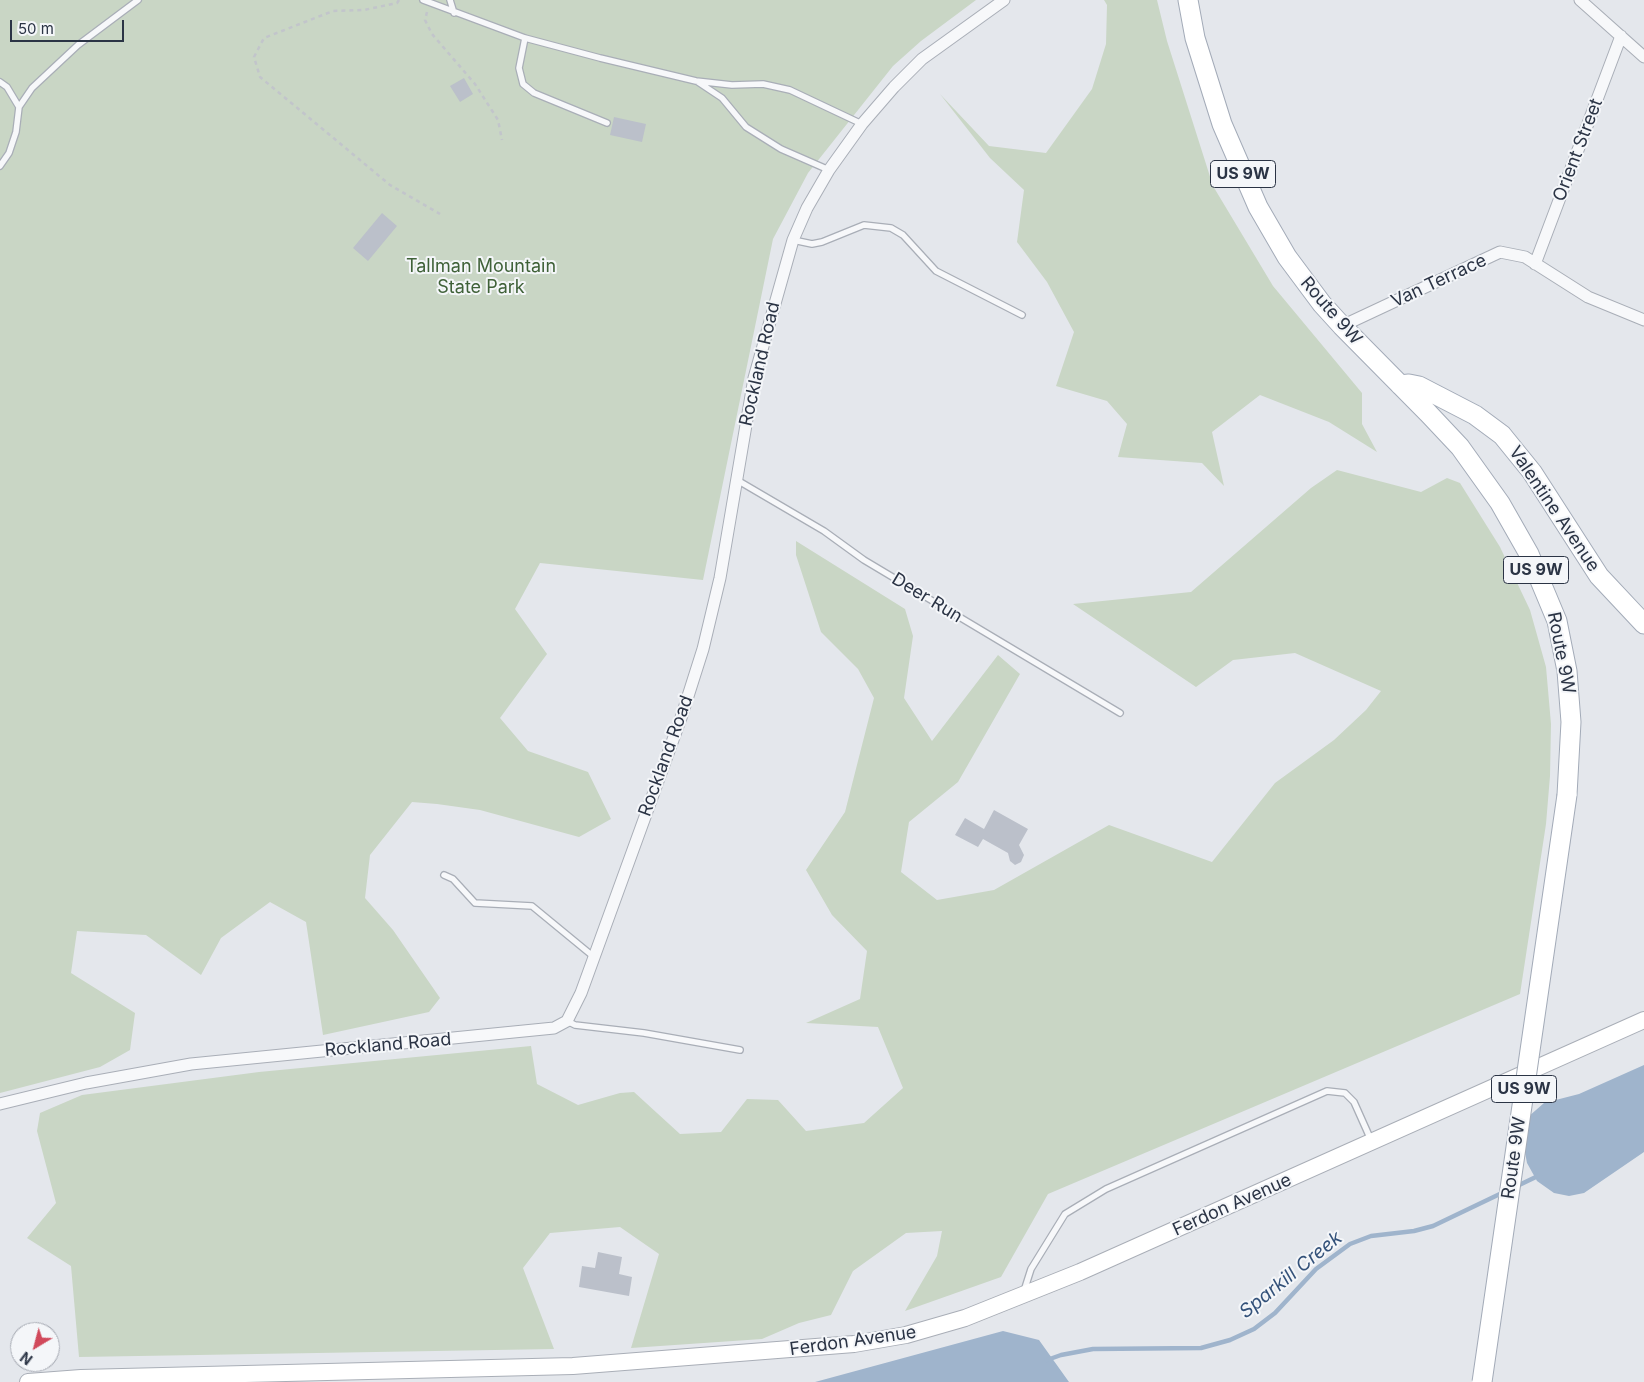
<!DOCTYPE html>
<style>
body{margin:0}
#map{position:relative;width:1644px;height:1382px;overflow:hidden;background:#e4e7ec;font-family:Inter,sans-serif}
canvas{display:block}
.north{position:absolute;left:10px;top:1322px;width:50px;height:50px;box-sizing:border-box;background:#f4f6f9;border:1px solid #a4a8b1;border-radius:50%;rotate:217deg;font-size:14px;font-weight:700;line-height:20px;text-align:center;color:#2b3445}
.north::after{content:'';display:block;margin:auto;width:18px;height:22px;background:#d1495b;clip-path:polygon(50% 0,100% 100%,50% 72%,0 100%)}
.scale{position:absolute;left:10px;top:20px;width:114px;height:22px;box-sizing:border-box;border:2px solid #2b3445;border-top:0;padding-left:6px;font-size:15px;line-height:18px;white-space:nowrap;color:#2b3445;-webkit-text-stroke:4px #f4f6f9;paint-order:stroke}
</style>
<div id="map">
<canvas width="1644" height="1382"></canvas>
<div class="north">N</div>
<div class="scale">50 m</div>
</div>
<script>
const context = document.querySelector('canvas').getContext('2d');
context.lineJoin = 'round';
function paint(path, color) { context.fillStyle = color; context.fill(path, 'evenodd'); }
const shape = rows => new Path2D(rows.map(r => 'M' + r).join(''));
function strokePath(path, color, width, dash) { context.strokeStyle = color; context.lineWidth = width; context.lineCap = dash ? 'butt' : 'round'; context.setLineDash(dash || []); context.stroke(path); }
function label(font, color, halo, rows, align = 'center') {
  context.font = font + ' Inter,sans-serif'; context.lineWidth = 4; context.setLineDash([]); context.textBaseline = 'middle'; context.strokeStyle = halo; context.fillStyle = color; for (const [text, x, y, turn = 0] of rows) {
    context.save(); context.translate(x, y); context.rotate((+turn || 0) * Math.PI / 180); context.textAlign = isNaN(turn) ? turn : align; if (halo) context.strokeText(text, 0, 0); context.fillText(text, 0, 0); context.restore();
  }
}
const green = shape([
 [0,0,976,0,921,41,893,66,808,173,773,239,703,580,540,563,515,609,547,654,500,718,528,751,588,772,611,819,579,837,480,810,437,804,412,802,370,855,365,898,393,930,440,998,429,1012,323,1035,306,922,270,902,221,938,201,975,146,935,77,931,71,973,135,1013,130,1050,100,1067,0,1093],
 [1104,0,1157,0,1167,41,1213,186,1273,286,1362,393,1362,424,1377,452,1329,422,1260,395,1212,432,1224,486,1202,463,1118,457,1127,424,1107,401,1056,386,1074,332,1047,282,1017,242,1024,190,990,158,940,94,989,146,1046,153,1092,89,1106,44,1107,5],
 [1337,470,1421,492,1447,478,1460,483,1500,547,1530,610,1546,667,1551,724,1550,776,1546,824,1520,994,1048,1194,1001,1277,905,1311,937,1256,942,1231,906,1233,853,1271,831,1315,799,1323,762,1339,631,1348,659,1254,620,1227,550,1233,523,1268,554,1349,79,1357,71,1266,27,1238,56,1203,37,1131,40,1113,82,1095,259,1072,531,1046,537,1084,578,1105,620,1093,634,1092,680,1134,721,1132,747,1099,778,1100,806,1131,864,1123,903,1088,878,1027,806,1023,860,999,867,951,832,915,806,870,845,812,874,698,858,669,821,632,796,555,796,541,905,609,913,636,904,698,932,741,998,655,1020,674,958,782,909,822,901,872,937,900,994,890,1109,825,1212,862,1275,783,1334,740,1366,710,1381,691,1295,653,1233,660,1196,687,1073,604,1191,592,1311,488]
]);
const water = shape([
 [1644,1065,1644,1152,1584,1193,1569,1196,1554,1193,1537,1181,1527,1163,1523,1142,1528,1117,1544,1103,1579,1094],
 [1003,1331,1039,1340,1069,1382,815,1382]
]);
const stream = shape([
 [1515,1187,1540,1175],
 [1047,1360,1061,1355,1093,1349,1201,1348,1230,1340,1254,1329,1275,1313,1316,1269,1350,1244,1371,1236,1414,1231,1433,1226,1504,1192]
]);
const building = shape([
 [464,78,473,94,460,102,450,86],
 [614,117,646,124,642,142,610,135],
 [382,213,397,226,368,261,353,248],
 [994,810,1028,829,1019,845,1024,855,1021,862,1015,865,1010,861,1008,853,983,839,978,847,955,835,965,818,984,829],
 [598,1252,622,1257,619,1274,632,1277,629,1296,579,1287,582,1266,595,1268]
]);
const path = shape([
 [399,0,397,3,364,10,333,11,264,38,254,57,260,77,390,185,440,214],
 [427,12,425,20,432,34,475,84,498,120,502,140]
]);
const lane = shape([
 [423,0,525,38,600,58,696,81,732,85,763,84,790,90,862,124],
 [450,0,454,13],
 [525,38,519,68,523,84,534,93,607,123],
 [0,82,7,87,19,107],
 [698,82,722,98,746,127,781,149,829,170],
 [0,166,9,153,16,132,19,107,32,88,78,45,138,0],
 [793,240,812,244,822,242,864,225,891,228,903,235,936,271,1022,315],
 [737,480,824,531,864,560,1120,713],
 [444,875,453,879,475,903,532,906,594,957],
 [567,1021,575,1025,644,1033,740,1050],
 [1024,1291,1031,1269,1065,1214,1106,1189,1327,1091,1345,1093,1354,1102,1371,1140]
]);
const street = shape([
 [1580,0,1644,57],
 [1535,264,1621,36],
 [1342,326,1500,252,1525,257,1588,297,1644,320],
 [0,1104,86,1083,191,1064,554,1028,567,1021,581,993,682,715,703,649,720,578,754,378,793,240,807,208,829,170,862,124,894,87,922,59,1004,0]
]);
const secondary = shape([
 [28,1382,81,1378,573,1366,854,1344,906,1335,965,1318,1080,1272,1644,1020]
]);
const primary = shape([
 [1188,0,1195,38,1222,124,1258,207,1287,257,1322,304,1342,326,1428,413,1460,447,1500,503,1529,554,1557,621,1567,671,1571,722,1567,795],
 [1400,385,1409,384,1419,386,1475,415,1502,435,1532,472,1599,576,1644,624]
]);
const primaryBridge = shape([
 [1482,1382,1567,795]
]);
const shields = [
 [1243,174,65],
 [1536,570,65],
 [1524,1089,65]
];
const shieldNames = [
 ["US 9W",1243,174],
 ["US 9W",1536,570],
 ["US 9W",1524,1089]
];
const streetNames = [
 ["Orient Street",1578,150,-69],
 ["Van Terrace",1439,281,-25],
 ["Route 9W",1331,311,49],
 ["Rockland Road",760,364,-77],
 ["Valentine Avenue",1554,509,56],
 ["Deer Run",927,598,31],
 ["Route 9W",1561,653,79],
 ["Rockland Road",666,756,-70],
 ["Rockland Road",388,1045,-5],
 ["Route 9W",1514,1158,-82],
 ["Ferdon Avenue",1232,1205,-24],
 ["Ferdon Avenue",853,1341,-8]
];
const parkNames = [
 ["Tallman Mountain",481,267],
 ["State Park",481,288]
];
const waterNames = [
 ["Sparkill Creek",1291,1275,-39]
];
paint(green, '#c9d6c5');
paint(water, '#9fb4cc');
strokePath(stream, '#9fb4cc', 4.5);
paint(building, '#bbc0ca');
strokePath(lane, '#a9aeb7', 8);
strokePath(street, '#a9aeb7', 13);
strokePath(secondary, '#a9aeb7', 18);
strokePath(primary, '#a3abb8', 21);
strokePath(path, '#c2c5cb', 2.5, [4, 4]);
strokePath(lane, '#f7f8fa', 5.5);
strokePath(street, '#f7f8fa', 11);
strokePath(secondary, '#fff', 16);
strokePath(primary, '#fff', 19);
strokePath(primaryBridge, '#a3abb8', 21, []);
strokePath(primaryBridge, '#fff', 19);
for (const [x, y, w] of shields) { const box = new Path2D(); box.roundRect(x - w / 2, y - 13.5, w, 27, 4); context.fillStyle = '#f4f6f9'; context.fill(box); strokePath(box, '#2b3445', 1); }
label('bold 16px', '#2b3445', null, shieldNames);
label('18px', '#2b3445', '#f4f6f9', streetNames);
label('18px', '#3f6138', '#f4f6f9', parkNames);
label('italic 19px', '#34527a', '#f4f6f9', waterNames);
</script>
